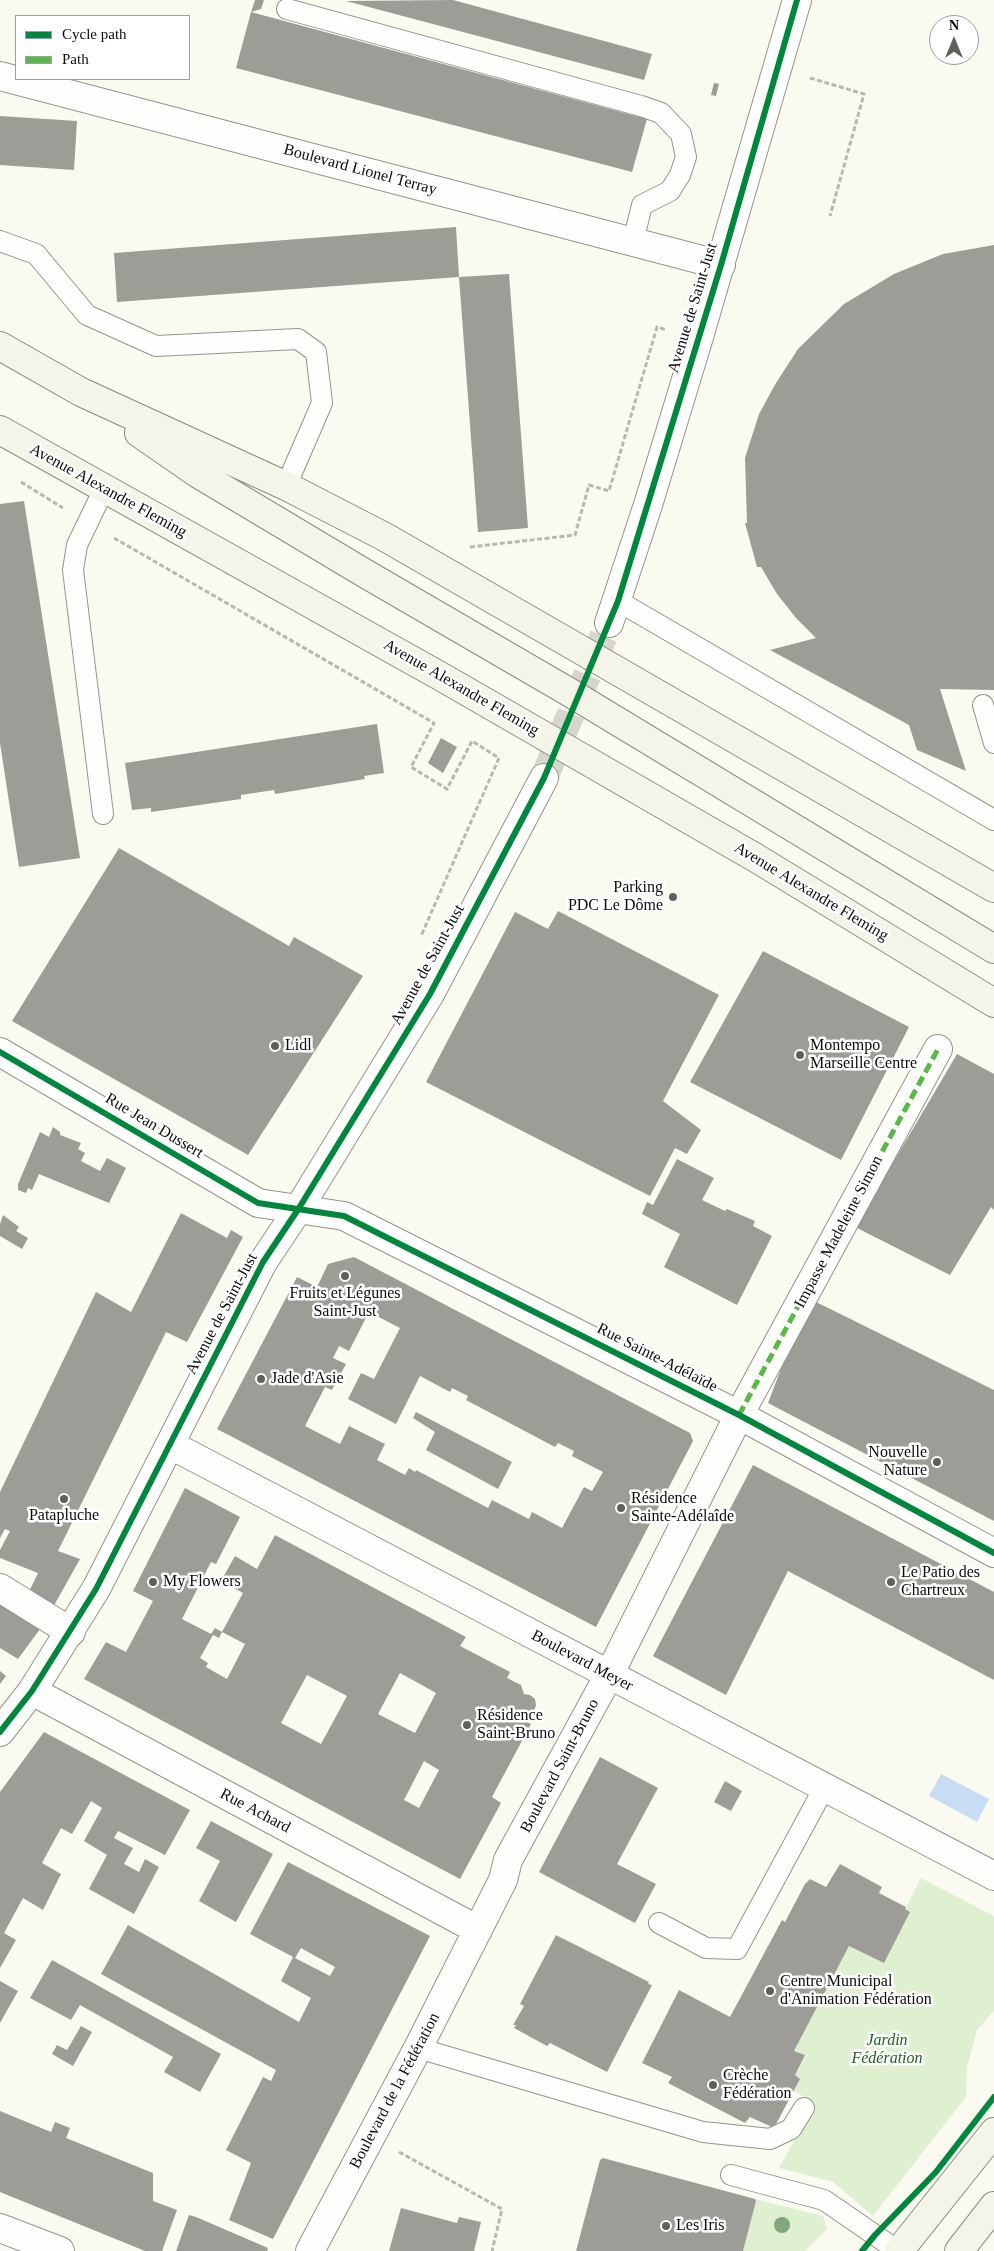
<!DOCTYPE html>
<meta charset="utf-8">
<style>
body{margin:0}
#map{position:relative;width:994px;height:2251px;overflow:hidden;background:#fbfaf0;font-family:"Times New Roman",serif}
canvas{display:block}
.legend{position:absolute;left:15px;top:15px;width:175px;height:65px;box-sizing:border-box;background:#fff;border:1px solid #9e9e9e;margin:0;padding:6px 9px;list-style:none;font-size:15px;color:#0c0c0c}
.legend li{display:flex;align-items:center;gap:10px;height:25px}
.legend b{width:25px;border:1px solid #9e9e9e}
.north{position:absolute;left:929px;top:15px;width:50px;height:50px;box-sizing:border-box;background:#fff;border:1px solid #9e9e9e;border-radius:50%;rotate:0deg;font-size:14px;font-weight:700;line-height:20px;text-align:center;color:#0c0c0c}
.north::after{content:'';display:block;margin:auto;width:18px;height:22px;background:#605f5c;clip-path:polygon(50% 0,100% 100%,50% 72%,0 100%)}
</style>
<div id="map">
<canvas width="994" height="2251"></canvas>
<ul class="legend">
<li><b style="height:6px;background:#00873e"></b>Cycle path</li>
<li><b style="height:6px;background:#58b947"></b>Path</li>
</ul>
<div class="north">N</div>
</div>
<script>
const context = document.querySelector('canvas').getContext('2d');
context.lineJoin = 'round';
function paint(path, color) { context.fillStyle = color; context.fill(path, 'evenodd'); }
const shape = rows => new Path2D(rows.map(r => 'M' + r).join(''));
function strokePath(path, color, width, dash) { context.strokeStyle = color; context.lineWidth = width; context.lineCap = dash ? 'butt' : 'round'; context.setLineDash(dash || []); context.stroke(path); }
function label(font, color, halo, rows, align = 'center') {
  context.font = font + ' "Times New Roman",serif'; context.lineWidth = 5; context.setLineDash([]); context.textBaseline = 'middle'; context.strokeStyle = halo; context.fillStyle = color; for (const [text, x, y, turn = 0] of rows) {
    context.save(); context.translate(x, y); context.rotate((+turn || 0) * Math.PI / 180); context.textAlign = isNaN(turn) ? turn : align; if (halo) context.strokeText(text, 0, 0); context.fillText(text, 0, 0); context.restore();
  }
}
const green = shape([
 [921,1878,994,1916,994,2011,977,2030,967,2067,966,2097,873,2216,833,2182,779,2168,815,2103,794,2091,800,2079,795,2075,805,2055,794,2051,849,1946,884,1962,910,1912,905,1909],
 [755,2199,823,2216,827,2229,805,2251,743,2251,756,2201]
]);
const water = shape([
 [941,1774,989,1799,977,1822,929,1796]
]);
const building = shape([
 [255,0,264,0,261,9,251,12],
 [453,0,652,54,644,80,346,1],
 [251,12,647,119,632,172,236,68],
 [714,83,719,84,716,96,711,95],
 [0,116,77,121,74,170,0,165],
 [456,227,459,277,117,302,114,253],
 [994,245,994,690,940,689,966,771,917,750,909,725,770,650,816,638,796,618,777,594,761,567,757,567,745,523,747,523,745,458,759,414,776,383,798,349,844,304,894,274,943,254],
 [509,274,528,528,478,532,459,277],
 [24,501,80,858,19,867,0,743,0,504],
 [377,724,384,773,364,776,365,779,275,794,274,790,241,795,241,799,151,812,151,808,132,810,125,763],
 [441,738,457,747,443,773,428,763],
 [119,848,289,946,294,937,363,976,248,1155,12,1021],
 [558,911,719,995,663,1101,701,1130,687,1154,675,1148,650,1196,426,1082,515,912,548,929],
 [763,951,909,1027,841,1160,690,1082],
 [957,1054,994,1074,994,1210,991,1207,950,1275,855,1227],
 [53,1127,60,1132,60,1135,81,1143,78,1149,85,1153,81,1161,100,1171,107,1158,126,1168,109,1203,39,1174,32,1190,28,1188,26,1193,18,1190,18,1184,40,1132,49,1137],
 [677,1159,714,1178,702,1200,725,1211,727,1209,755,1221,753,1226,772,1236,737,1305,664,1267,680,1234,642,1214,647,1202,653,1205],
 [181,1213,227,1238,231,1230,243,1237,187,1342,166,1332,58,1551,80,1559,52,1609,27,1596,38,1573,0,1558,0,1550,10,1531,5,1529,0,1538,0,1492,96,1292,131,1312],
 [3,1215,19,1227,16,1231,28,1238,22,1249,0,1236,0,1224],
 [354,1257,690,1433,693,1441,596,1627,217,1429,297,1277,317,1287,328,1264],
 [369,1312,400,1328,374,1379,361,1373,348,1399,396,1424,420,1376,450,1392,452,1388,468,1396,466,1400,555,1447,558,1443,574,1451,572,1456,603,1472,592,1491,584,1487,562,1528,532,1512,529,1519,492,1500,488,1508,416,1470,415,1472,409,1468,405,1475,377,1460,385,1444,349,1426,340,1444,305,1426,325,1387,332,1390,346,1364,333,1358,339,1346,349,1351],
 [808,1298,994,1390,994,1521,768,1403],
 [416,1412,512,1462,498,1489,426,1450,435,1432,413,1418],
 [753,1465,994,1592,994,1680,788,1571,726,1695,653,1656],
 [185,1488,240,1517,216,1564,211,1562,182,1619,211,1634,215,1628,222,1632,219,1638,213,1635,200,1658,208,1663,206,1667,227,1679,245,1644,222,1632,243,1593,221,1581,235,1556,257,1569,275,1535,466,1637,460,1646,510,1672,507,1678,521,1685,524,1694,530,1695,535,1699,536,1705,534,1711,528,1714,522,1714,520,1718,531,1724,492,1797,501,1803,460,1879,84,1679,106,1642,126,1652,153,1601,133,1591],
 [400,1673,436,1693,415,1733,378,1714],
 [307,1675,347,1696,321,1744,281,1723],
 [424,1761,439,1770,419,1808,404,1800],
 [0,1599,43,1625,18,1659,0,1648],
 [0,1671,6,1676,0,1684],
 [44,1732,190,1810,165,1855,118,1831,114,1838,133,1848,124,1864,139,1872,145,1859,159,1867,134,1914,89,1889,107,1855,84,1841,102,1808,91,1801,72,1834,61,1828,42,1863,61,1874,43,1910,23,1898,4,1933,16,1940,0,1968,0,1792],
 [600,1757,658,1788,617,1864,656,1884,635,1923,539,1872],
 [725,1781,742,1791,731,1811,714,1802],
 [211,1821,273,1854,236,1922,199,1901,220,1861,196,1848],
 [288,1862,430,1936,273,2239,229,2220,251,2163,226,2150,263,2077,271,2081,276,2070,101,1974,128,1925,299,2022,311,1998,281,1981,293,1957,250,1934],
 [301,1948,335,1967,330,1976,295,1958],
 [840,1864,882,1887,879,1893,906,1907,905,1909,910,1912,884,1963,849,1946,794,2051,805,2055,795,2075,800,2079,774,2128,750,2117,745,2123,668,2083,672,2077,642,2063,679,1990,730,2017,782,1920,785,1922,805,1884,810,1879,826,1887],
 [556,1935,649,1982,648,1984,652,1985,607,2072,550,2043,547,2046,514,2028,516,2025,513,2025,524,2006,520,2004],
 [52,1960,221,2054,200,2092,164,2072,173,2057,80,2005,71,2020,30,1998],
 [0,1981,18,1991,0,2023],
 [81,2026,92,2032,73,2066,52,2054,57,2045,67,2050],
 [0,2111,51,2132,55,2122,70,2128,66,2138,153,2173,153,2201,177,2210,162,2251,145,2251,0,2192],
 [603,2158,755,2199,756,2201,743,2251,576,2251,600,2160],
 [401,2208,457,2223,459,2217,481,2222,474,2251,389,2251],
 [189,2215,196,2217,268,2248,267,2251,176,2251]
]);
const tertiaryTunnel = shape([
 [544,778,609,623]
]);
const path = shape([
 [810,78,864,94,830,216],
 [21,482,63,508],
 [114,538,434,723,411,767,447,789,472,741,499,758,421,936],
 [470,547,575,535,589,485,609,491,657,327,667,330],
 [399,2152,502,2209,492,2251]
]);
const service = shape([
 [287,9,641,106,661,113,681,134,686,157,680,175,670,191,642,205,633,242],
 [0,241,36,254,87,315,156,346,298,339,316,352,322,403,286,486],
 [618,601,994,820],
 [983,705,994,743],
 [103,814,73,570,77,545,104,489],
 [659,1923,706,1948,737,1949,824,1788],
 [418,2048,703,2132,770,2139,791,2129,804,2108],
 [731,2175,824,2200,898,2251]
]);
const pedestrian = shape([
 [739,1415,938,1049]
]);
const minor = shape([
 [0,1052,258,1203,344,1216,739,1415,994,1553],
 [171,1445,994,1876],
 [0,1588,71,1632],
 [32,1691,478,1930],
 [0,2228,60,2251],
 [310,2251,418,2048,503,1880,508,1860,609,1675,739,1415]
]);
const tertiary = shape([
 [0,76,721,265],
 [609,623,648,505,699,337,797,0],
 [0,1732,32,1691,96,1589,263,1262,299,1208,430,994,544,778]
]);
const secondary = shape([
 [0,346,81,392,286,486,385,537,994,888],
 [0,430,440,676,756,858,994,1003],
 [139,433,197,473,366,574,569,692,994,949],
 [899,2251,994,2132],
 [959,2251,994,2206]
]);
const quiet = shape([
 [739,1415,938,1049]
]);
const cycleway = shape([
 [0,1052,258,1203,344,1216,739,1415,994,1553],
 [0,1732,32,1691,96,1589,263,1262,299,1208,430,994,544,778,618,601,721,265,797,0],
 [862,2251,875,2235,936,2172,994,2097]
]);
const trees = [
 [782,2225]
];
const markers = [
 [673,897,5,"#605f5c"],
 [275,1046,5,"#605f5c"],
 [800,1055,5,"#605f5c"],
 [345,1276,5,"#605f5c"],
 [261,1379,5,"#605f5c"],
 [937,1462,5,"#605f5c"],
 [64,1499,5,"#605f5c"],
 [621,1508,5,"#605f5c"],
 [153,1582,5,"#605f5c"],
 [891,1582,5,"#605f5c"],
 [467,1725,5,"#605f5c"],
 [770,1991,5,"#605f5c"],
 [713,2085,5,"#605f5c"],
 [666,2226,5,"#605f5c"]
];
const streetNames = [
 ["Boulevard Lionel Terray",360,170,15],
 ["Avenue de Saint-Just",693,308,-73],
 ["Avenue Alexandre Fleming",108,491,29],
 ["Avenue Alexandre Fleming",461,688,30],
 ["Avenue Alexandre Fleming",811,892,31],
 ["Avenue de Saint-Just",428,965,-61],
 ["Rue Jean Dussert",154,1126,31],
 ["Impasse Madeleine Simon",839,1232,-62],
 ["Avenue de Saint-Just",222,1314,-62],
 ["Rue Sainte-Adélaïde",657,1358,27],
 ["Boulevard Meyer",582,1661,28],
 ["Boulevard Saint-Bruno",560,1766,-62],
 ["Rue Achard",255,1811,28],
 ["Boulevard de la Fédération",395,2091,-62]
];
const poiNames = [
 ["Parking",663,888,"right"],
 ["PDC Le Dôme",663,906,"right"],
 ["Lidl",285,1046],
 ["Montempo",810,1046],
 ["Marseille Centre",810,1064],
 ["Fruits et Légunes",345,1294,"center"],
 ["Saint-Just",345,1312,"center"],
 ["Jade d'Asie",271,1379],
 ["Nouvelle",927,1453,"right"],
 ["Nature",927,1471,"right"],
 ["Résidence",631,1499],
 ["Sainte-Adélaîde",631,1517],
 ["Patapluche",64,1516,"center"],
 ["Le Patio des",901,1573],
 ["Chartreux",901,1591],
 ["My Flowers",163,1582],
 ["Résidence",477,1716],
 ["Saint-Bruno",477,1734],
 ["Centre Municipal",780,1982],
 ["d'Animation Fédération",780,2000],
 ["Crèche",723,2076],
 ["Fédération",723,2094],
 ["Les Iris",676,2226]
];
const parkNames = [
 ["Jardin",887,2041],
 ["Fédération",887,2059]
];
paint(green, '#dff0d0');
paint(water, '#c7ddf4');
paint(building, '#9e9c96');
strokePath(tertiaryTunnel, '#d7d6ce', 28, [28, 14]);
strokePath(service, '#94938f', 22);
strokePath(pedestrian, '#94938f', 30);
strokePath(minor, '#94938f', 30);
strokePath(tertiary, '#94938f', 30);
strokePath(secondary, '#8a8a85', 30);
strokePath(path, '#b7b7b5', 3, [5, 2.5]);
strokePath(service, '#fefefd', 20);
strokePath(pedestrian, '#fefefd', 28);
strokePath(minor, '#fefefd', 28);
strokePath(tertiary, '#fefefd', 28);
strokePath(secondary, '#f4f5e8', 28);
strokePath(quiet, '#58b947', 5, [10, 5]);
strokePath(cycleway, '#00873e', 6);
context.fillStyle = '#83a77c';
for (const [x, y] of trees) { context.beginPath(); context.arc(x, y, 8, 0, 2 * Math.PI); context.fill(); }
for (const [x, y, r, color] of markers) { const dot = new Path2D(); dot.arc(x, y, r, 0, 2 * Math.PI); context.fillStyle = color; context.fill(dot); strokePath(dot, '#fff', 2); }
label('16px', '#0c0c0c', '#fff', streetNames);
label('16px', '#0c0c0c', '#fff', poiNames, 'left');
label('italic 16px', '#21631e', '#fff', parkNames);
</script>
